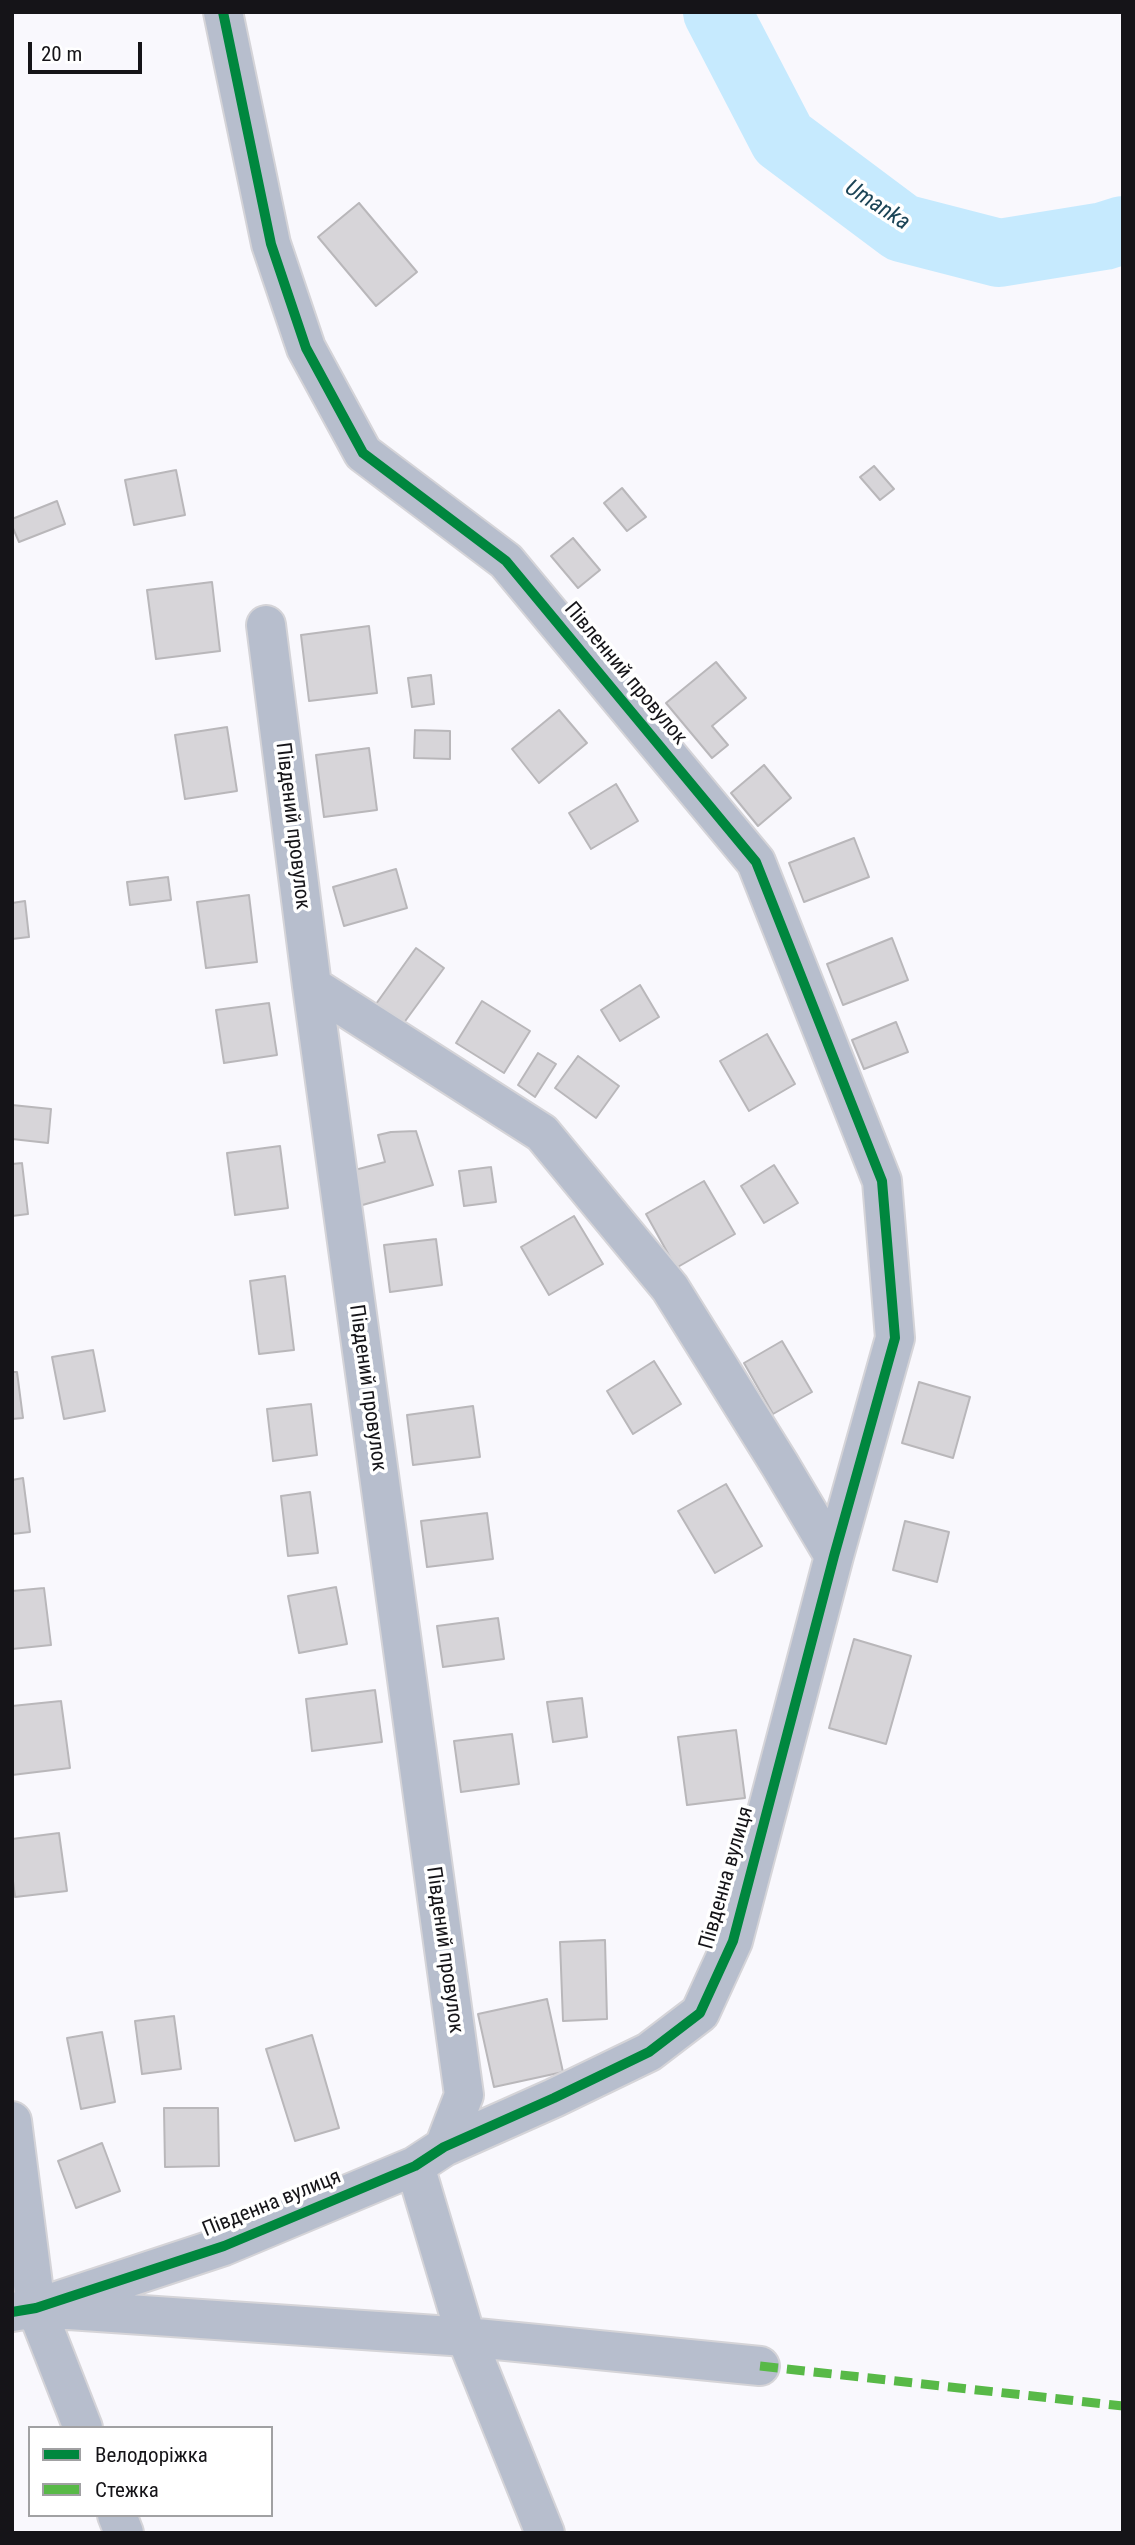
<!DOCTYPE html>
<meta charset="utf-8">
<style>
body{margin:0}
#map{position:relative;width:1135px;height:2545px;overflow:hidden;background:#f9f8fd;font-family:"Roboto Condensed",sans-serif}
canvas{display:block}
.frame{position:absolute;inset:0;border:14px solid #151418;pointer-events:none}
.legend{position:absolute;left:28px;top:2426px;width:245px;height:91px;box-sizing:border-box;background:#fff;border:2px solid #a1a1a3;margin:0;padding:9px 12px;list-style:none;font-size:21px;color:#151418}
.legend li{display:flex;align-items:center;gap:14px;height:35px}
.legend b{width:35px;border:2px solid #a1a1a3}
.scale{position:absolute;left:28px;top:42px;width:114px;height:32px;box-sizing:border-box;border:4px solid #151418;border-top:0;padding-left:9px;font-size:21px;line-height:24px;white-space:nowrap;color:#151418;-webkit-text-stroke:5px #fff;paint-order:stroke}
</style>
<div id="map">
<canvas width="1135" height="2545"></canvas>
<div class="frame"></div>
<ul class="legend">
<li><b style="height:9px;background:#00873e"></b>Велодоріжка</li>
<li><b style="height:9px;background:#58b947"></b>Стежка</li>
</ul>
<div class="scale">20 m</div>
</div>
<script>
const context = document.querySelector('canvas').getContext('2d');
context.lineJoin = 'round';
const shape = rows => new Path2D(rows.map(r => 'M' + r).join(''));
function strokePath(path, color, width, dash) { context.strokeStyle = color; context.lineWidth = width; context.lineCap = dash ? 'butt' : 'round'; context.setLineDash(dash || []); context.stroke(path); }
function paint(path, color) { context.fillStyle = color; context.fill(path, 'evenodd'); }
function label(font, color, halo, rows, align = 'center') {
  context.font = font + ' "Roboto Condensed",sans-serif'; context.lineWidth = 7; context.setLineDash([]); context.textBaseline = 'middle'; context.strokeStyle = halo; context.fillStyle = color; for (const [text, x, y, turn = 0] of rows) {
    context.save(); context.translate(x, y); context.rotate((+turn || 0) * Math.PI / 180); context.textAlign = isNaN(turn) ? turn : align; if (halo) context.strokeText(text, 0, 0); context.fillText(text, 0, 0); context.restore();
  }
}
const river = shape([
 [717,12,783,139,902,228,999,253,1104,236,1123,230]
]);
const building = shape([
 [359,203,417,272,376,306,318,237,359,203],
 [874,466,894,489,880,500,860,477,874,466],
 [176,470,185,515,134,525,125,480,176,470],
 [622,488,646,517,627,531,604,503,622,488],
 [57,501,65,524,19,542,12,526,12,519,57,501],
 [573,538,600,570,578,588,551,556,573,538],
 [212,582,220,651,156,659,147,590,212,582],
 [369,626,377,693,309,701,301,635,369,626],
 [716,662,746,698,712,726,728,745,712,758,666,703,716,662],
 [431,675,434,704,412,707,408,678,431,675],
 [559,710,587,743,539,783,512,749,559,710],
 [227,727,237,791,185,799,175,735,227,727],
 [415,730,450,731,450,759,414,758,415,730],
 [369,748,377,810,324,817,316,755,369,748],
 [764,765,791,798,758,826,731,793,764,765],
 [616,784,638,821,591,849,569,813,616,784],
 [854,838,869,877,804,902,789,863,854,838],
 [396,869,407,908,344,926,333,887,396,869],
 [168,877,171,900,130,905,127,882,168,877],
 [249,895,257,962,206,968,197,902,249,895],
 [25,901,29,937,12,939,12,903,25,901],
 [892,938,908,980,843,1005,827,964,892,938],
 [416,948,444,968,403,1024,376,1004,416,948],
 [640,985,659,1017,620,1041,601,1010,640,985],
 [482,1001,530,1031,504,1073,456,1043,482,1001],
 [269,1003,277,1055,224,1063,216,1010,269,1003],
 [896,1022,908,1052,864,1069,852,1040,896,1022],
 [767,1034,795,1084,749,1111,720,1061,767,1034],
 [538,1053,556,1064,535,1097,518,1085,538,1053],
 [578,1056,619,1086,596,1118,555,1088,578,1056],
 [12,1105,51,1109,48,1143,12,1139,12,1105],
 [416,1131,433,1185,359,1206,351,1171,385,1162,378,1135,391,1132,416,1131],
 [280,1146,288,1208,235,1215,227,1153,280,1146],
 [22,1163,28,1214,12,1216,12,1164,22,1163],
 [774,1165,798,1203,764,1223,741,1186,774,1165],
 [491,1167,496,1202,464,1206,459,1171,491,1167],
 [704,1181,735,1234,676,1268,646,1214,704,1181],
 [574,1216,603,1264,549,1295,521,1247,574,1216],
 [436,1239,442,1285,390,1292,384,1245,436,1239],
 [285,1276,294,1350,259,1354,250,1281,285,1276],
 [782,1341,812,1392,773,1414,744,1363,782,1341],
 [93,1350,105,1411,64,1419,52,1357,93,1350],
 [654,1361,681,1404,633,1434,607,1391,654,1361],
 [12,1372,17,1372,23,1418,12,1419,12,1372],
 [919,1382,970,1397,953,1458,902,1443,919,1382],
 [311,1404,317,1455,273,1461,267,1409,311,1404],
 [473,1406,480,1457,413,1465,407,1415,473,1406],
 [23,1478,30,1532,12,1534,12,1480,23,1478],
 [726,1484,762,1546,715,1573,678,1511,726,1484],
 [310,1492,318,1553,288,1556,281,1496,310,1492],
 [487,1513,493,1559,427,1567,421,1521,487,1513],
 [905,1521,949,1532,937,1582,893,1570,905,1521],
 [336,1587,347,1644,299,1653,288,1596,336,1587],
 [44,1588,51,1645,12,1649,12,1591,44,1588],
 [498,1618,504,1659,443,1667,437,1626,498,1618],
 [854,1639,911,1656,886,1744,829,1728,854,1639],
 [375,1690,382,1742,312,1751,306,1699,375,1690],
 [582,1698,587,1737,553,1742,547,1702,582,1698],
 [61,1701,70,1768,12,1775,12,1706,61,1701],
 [736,1730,745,1798,687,1805,678,1737,736,1730],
 [512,1734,519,1784,461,1792,454,1741,512,1734],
 [59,1833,67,1891,15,1897,12,1873,12,1839,59,1833],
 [605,1940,607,2019,563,2021,560,1942,605,1940],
 [547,1999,563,2072,494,2087,478,2014,547,1999],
 [174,2016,181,2069,142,2074,135,2021,174,2016],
 [102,2032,115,2102,81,2109,67,2038,102,2032],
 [312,2035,339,2128,295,2141,266,2049,312,2035],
 [164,2108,218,2108,219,2166,165,2167,164,2108],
 [102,2143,120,2191,76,2208,58,2161,102,2143]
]);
const minor = shape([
 [266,625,312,986,464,2095,444,2147],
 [312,986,542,1133,670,1288,780,1465,834,1556],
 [12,2121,36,2308,83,2428],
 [415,2166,466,2337,545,2533],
 [54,2309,466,2337,760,2366],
 [12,2312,36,2308,224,2246,415,2166,444,2147,554,2098,649,2052,700,2013,733,1941,834,1556,895,1338,882,1181,756,862,506,561,363,453,306,348,271,244,223,12],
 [117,2515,124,2533]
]);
const quiet = shape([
 [760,2366,1123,2406]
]);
const cycleway = shape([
 [12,2312,36,2308,224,2246,415,2166,444,2147,554,2098,649,2052,700,2013,733,1941,834,1556,895,1338,882,1181,756,862,506,561,363,453,306,348,271,244,223,12]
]);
const streetNames = [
 ["Півленний провулок",625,674,50],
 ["Південий провулок",292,826,83],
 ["Південий провулок",367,1388,82],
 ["Південна вулиця",727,1878,-74],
 ["Південий провулок",444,1950,82],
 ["Південна вулиця",272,2204,-22]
];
const waterNames = [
 ["Umanka",877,206,33]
];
strokePath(river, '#c6eafe', 68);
paint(building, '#d7d5d9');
strokePath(building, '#b9b7ba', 2);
strokePath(minor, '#d5d4d8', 42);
strokePath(minor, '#b7becd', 38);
strokePath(quiet, '#58b947', 9, [18, 9]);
strokePath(cycleway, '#00873e', 10);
label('21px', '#151418', '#fff', streetNames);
label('italic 23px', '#1b4456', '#fff', waterNames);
</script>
